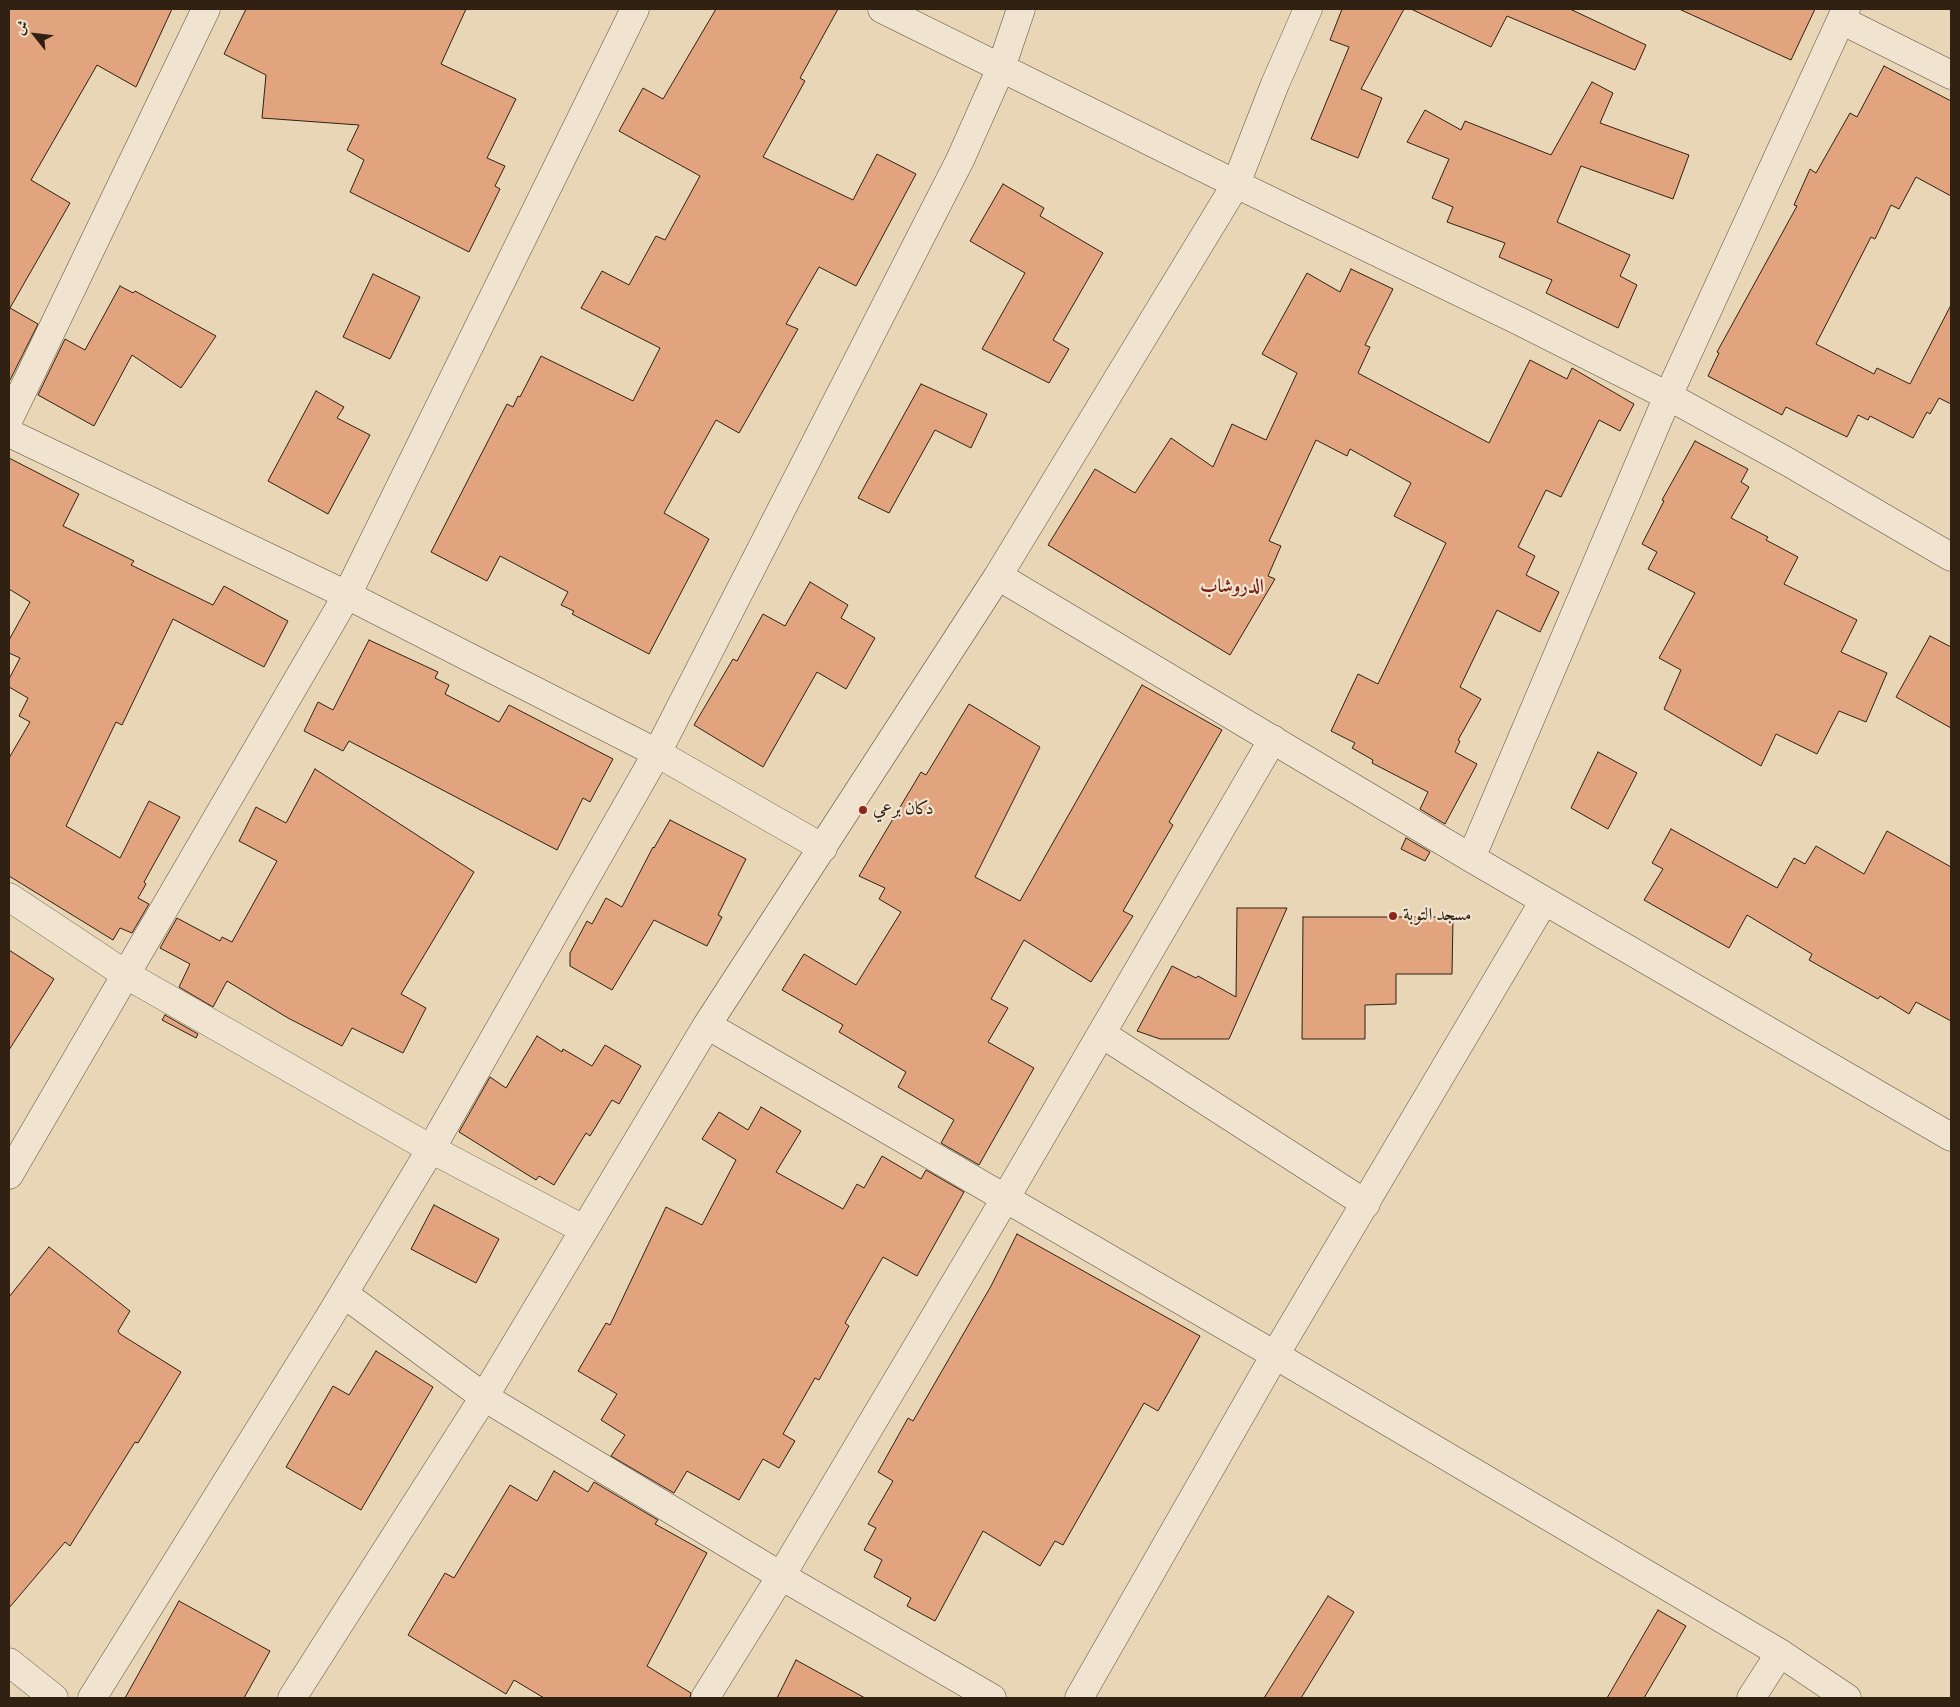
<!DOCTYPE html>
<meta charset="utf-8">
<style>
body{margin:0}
#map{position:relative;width:1960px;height:1707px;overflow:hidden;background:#e8d6b6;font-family:"IM FELL Great Primer",Amiri,serif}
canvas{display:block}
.frame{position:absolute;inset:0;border:10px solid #302112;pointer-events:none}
.north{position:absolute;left:10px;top:10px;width:50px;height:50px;-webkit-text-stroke:4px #f0e4d0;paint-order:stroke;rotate:299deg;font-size:14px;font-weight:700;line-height:20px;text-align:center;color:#302112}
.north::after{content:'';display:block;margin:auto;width:18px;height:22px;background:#302112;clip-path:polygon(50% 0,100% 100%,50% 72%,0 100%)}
</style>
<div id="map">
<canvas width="1960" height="1707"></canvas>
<div class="frame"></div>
<div class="north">ش</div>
</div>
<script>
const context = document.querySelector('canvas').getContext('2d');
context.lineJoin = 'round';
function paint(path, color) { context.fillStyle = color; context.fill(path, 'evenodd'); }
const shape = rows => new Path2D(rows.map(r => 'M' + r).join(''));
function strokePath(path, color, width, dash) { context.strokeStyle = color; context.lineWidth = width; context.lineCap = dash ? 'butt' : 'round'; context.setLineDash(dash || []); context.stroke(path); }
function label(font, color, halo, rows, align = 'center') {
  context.font = font + ' "IM FELL Great Primer",Amiri,serif'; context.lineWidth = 4.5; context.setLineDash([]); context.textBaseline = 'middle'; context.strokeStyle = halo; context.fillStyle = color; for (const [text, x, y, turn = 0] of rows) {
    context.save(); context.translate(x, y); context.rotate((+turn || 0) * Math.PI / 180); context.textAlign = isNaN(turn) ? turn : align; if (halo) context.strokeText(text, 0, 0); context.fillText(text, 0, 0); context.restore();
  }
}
const building = shape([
 [9,9,172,9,136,87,97,65,31,180,70,203,10,308,38,324,10,380,9,379,9,9],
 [246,9,466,9,441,64,516,99,487,158,505,166,495,186,500,189,469,252,350,192,364,160,347,150,359,125,262,118,266,75,224,54,246,9],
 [716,9,838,9,800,78,805,81,763,157,853,200,877,154,916,174,856,286,819,267,786,324,798,329,739,433,716,420,664,513,709,539,649,654,572,614,574,611,561,605,568,592,500,556,487,581,431,552,507,404,513,407,518,396,520,397,541,356,633,401,660,348,581,308,602,271,629,285,656,236,665,240,700,176,619,131,643,88,663,99,716,9],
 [1342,9,1404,9,1361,89,1382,98,1358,158,1311,139,1349,47,1330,40,1342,9],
 [1411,9,1570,9,1646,45,1635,70,1507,16,1491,47,1411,9],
 [1679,9,1815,9,1791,60,1679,9],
 [1884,66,1951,101,1951,196,1916,177,1899,209,1891,205,1875,239,1871,237,1816,344,1874,374,1877,368,1910,384,1951,305,1951,404,1939,398,1930,414,1927,412,1913,438,1870,416,1868,420,1858,415,1847,437,1786,407,1782,415,1708,376,1719,353,1717,352,1797,206,1794,205,1810,169,1816,173,1850,113,1857,117,1884,66],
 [1592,82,1613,93,1600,123,1689,155,1673,199,1581,166,1557,222,1630,255,1620,276,1637,285,1618,328,1546,293,1552,280,1499,257,1505,243,1447,222,1453,207,1432,198,1449,159,1407,142,1425,110,1461,130,1465,121,1551,155,1592,82],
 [1003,184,1044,208,1040,216,1103,253,1053,340,1069,349,1049,383,982,349,1025,273,970,241,1003,184],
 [1351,269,1393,289,1365,345,1370,347,1358,373,1489,443,1530,360,1567,379,1572,368,1634,404,1620,431,1599,420,1561,497,1546,490,1518,547,1535,556,1526,575,1559,592,1540,632,1497,610,1460,687,1481,699,1458,740,1460,741,1455,752,1477,764,1445,824,1420,809,1428,792,1372,763,1373,760,1352,748,1355,743,1331,731,1358,674,1378,684,1446,543,1394,516,1411,483,1350,449,1347,456,1316,440,1269,541,1281,546,1268,576,1275,579,1230,655,1048,545,1095,469,1135,493,1171,438,1213,467,1232,424,1266,440,1297,373,1262,354,1307,273,1340,292,1351,269],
 [373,274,420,297,390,359,343,337,373,274],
 [120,286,133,293,135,291,216,336,181,388,132,355,94,426,38,395,65,339,85,350,120,286],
 [921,384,987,414,971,448,935,430,889,513,858,498,921,384],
 [316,391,344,407,337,418,370,435,328,514,268,481,316,391],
 [1695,441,1748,469,1741,482,1749,487,1731,518,1768,537,1766,540,1798,557,1784,584,1857,620,1841,652,1887,673,1866,722,1839,711,1817,754,1776,734,1761,766,1664,709,1681,670,1659,658,1695,593,1648,569,1657,552,1642,544,1664,501,1662,500,1695,441],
 [9,458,79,494,63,526,134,561,131,565,213,605,224,586,288,621,264,667,173,619,122,725,116,722,66,826,120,858,149,801,180,817,144,882,146,884,138,898,149,904,132,933,120,928,113,940,9,876,9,758,30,722,19,716,28,698,9,687,9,679,20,658,9,653,9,640,30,602,9,589,9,458],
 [810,582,848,605,841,618,875,638,846,689,817,672,763,767,694,725,733,659,737,661,763,614,785,626,810,582],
 [1930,636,1951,647,1951,728,1896,697,1930,636],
 [369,640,438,672,435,678,449,685,445,694,499,722,509,705,613,759,590,802,583,798,557,850,349,741,343,751,304,731,318,702,333,710,369,640],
 [1142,685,1222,730,1169,822,1173,825,1123,911,1133,916,1091,982,1024,940,991,999,1008,1008,988,1042,1034,1068,979,1165,941,1143,954,1120,898,1087,906,1072,839,1032,843,1025,782,990,804,954,856,985,901,912,879,899,885,888,859,876,921,772,926,775,969,704,1040,747,975,877,1020,901,1142,685],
 [1598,752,1637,773,1608,829,1571,808,1598,752],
 [315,769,474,872,401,994,426,1008,403,1053,352,1028,342,1046,288,1018,227,981,213,1007,179,987,190,964,160,948,177,918,220,941,222,937,232,942,277,861,239,841,256,807,286,823,315,769],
 [670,820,746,859,718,915,722,917,707,946,654,920,612,990,570,966,570,953,587,921,592,924,606,898,622,907,653,847,654,848,670,820],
 [1671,829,1777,888,1794,858,1805,864,1816,846,1864,874,1887,831,1951,867,1951,1021,1916,1002,1909,1014,1880,996,1878,999,1809,960,1812,954,1747,915,1729,948,1644,900,1663,869,1652,863,1671,829],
 [1406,838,1430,852,1425,861,1401,849,1406,838],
 [1237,908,1287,908,1229,1039,1160,1039,1137,1031,1172,966,1196,978,1198,976,1236,997,1237,908],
 [1303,917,1453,917,1452,974,1396,974,1396,1004,1365,1005,1365,1039,1302,1039,1303,917],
 [9,950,54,979,9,1050,9,950],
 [165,1015,198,1034,196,1038,162,1020,165,1015],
 [537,1036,562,1052,563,1049,592,1066,605,1045,641,1066,619,1104,612,1100,590,1136,586,1133,554,1185,539,1176,536,1180,459,1132,490,1077,506,1088,537,1036],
 [761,1107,801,1131,776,1172,843,1209,857,1184,864,1188,882,1156,921,1179,926,1170,964,1192,917,1276,883,1257,845,1323,849,1326,819,1380,815,1378,783,1434,795,1441,779,1468,763,1459,739,1500,687,1471,674,1493,611,1456,625,1435,601,1420,617,1394,578,1371,606,1323,610,1325,666,1207,702,1225,736,1160,702,1139,719,1112,748,1130,761,1107],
 [434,1205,499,1239,476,1283,411,1249,434,1205],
 [1017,1234,1200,1336,1158,1411,1144,1403,1063,1545,1055,1541,1040,1566,983,1531,935,1621,907,1606,911,1598,874,1577,882,1560,864,1550,876,1528,868,1524,893,1481,878,1472,908,1418,913,1421,991,1286,1017,1234],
 [49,1247,130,1311,118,1331,120,1334,181,1372,138,1443,135,1442,70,1546,65,1542,9,1608,9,1297,49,1247],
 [376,1351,433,1387,361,1510,286,1467,333,1386,349,1395,376,1351],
 [554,1471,588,1492,594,1482,658,1520,655,1524,707,1553,647,1666,691,1693,690,1698,544,1698,514,1680,506,1694,408,1635,445,1573,454,1578,510,1485,537,1501,554,1471],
 [1328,1596,1354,1612,1301,1698,1264,1698,1328,1596],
 [179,1601,270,1651,244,1698,125,1698,179,1601],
 [1658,1610,1686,1626,1644,1698,1607,1698,1658,1610],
 [796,1660,865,1698,777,1698,796,1660]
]);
const minor = shape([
 [882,9,1236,184,1519,321,1668,396,1788,462,1951,557],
 [1841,20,1951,75],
 [9,419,206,9],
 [9,433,347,595,657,753,823,848],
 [998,576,1471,858,1951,1137],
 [1471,858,1668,396,1846,9],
 [9,897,125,974,431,1149,583,1229],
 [707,1025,1275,1355,1780,1653,1847,1698],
 [1102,1034,1366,1204],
 [9,1175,347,595,635,9],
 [344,1294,484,1397,781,1576,992,1698],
 [9,1662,54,1698],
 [92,1698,327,1321,431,1149,657,753,960,160,1001,68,1021,9],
 [292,1698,484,1397,707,1025,998,576,1236,184,1275,84,1308,9],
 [705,1698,781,1576,1005,1199,1273,739],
 [1079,1698,1275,1355,1544,901],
 [1751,1698,1780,1653]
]);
const markers = [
 [863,810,5,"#8f2418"],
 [1393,916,5,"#8f2418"]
];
const poiNames = [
 ["دكان برعي",873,810],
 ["مسجد التوبة",1403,916]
];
const neighbourhoodNames = [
 ["الدروشاب",1232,587]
];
paint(building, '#e1a47e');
strokePath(building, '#302112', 1);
strokePath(minor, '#5e4e3b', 29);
strokePath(minor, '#f0e4d0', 28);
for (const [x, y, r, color] of markers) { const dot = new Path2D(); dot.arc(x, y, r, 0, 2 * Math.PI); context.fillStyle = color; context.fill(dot); strokePath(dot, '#f0e4d0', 2); }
label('18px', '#302112', '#f0e4d0', poiNames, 'left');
label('bold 19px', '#7a1f14', '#f0e4d0', neighbourhoodNames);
</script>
